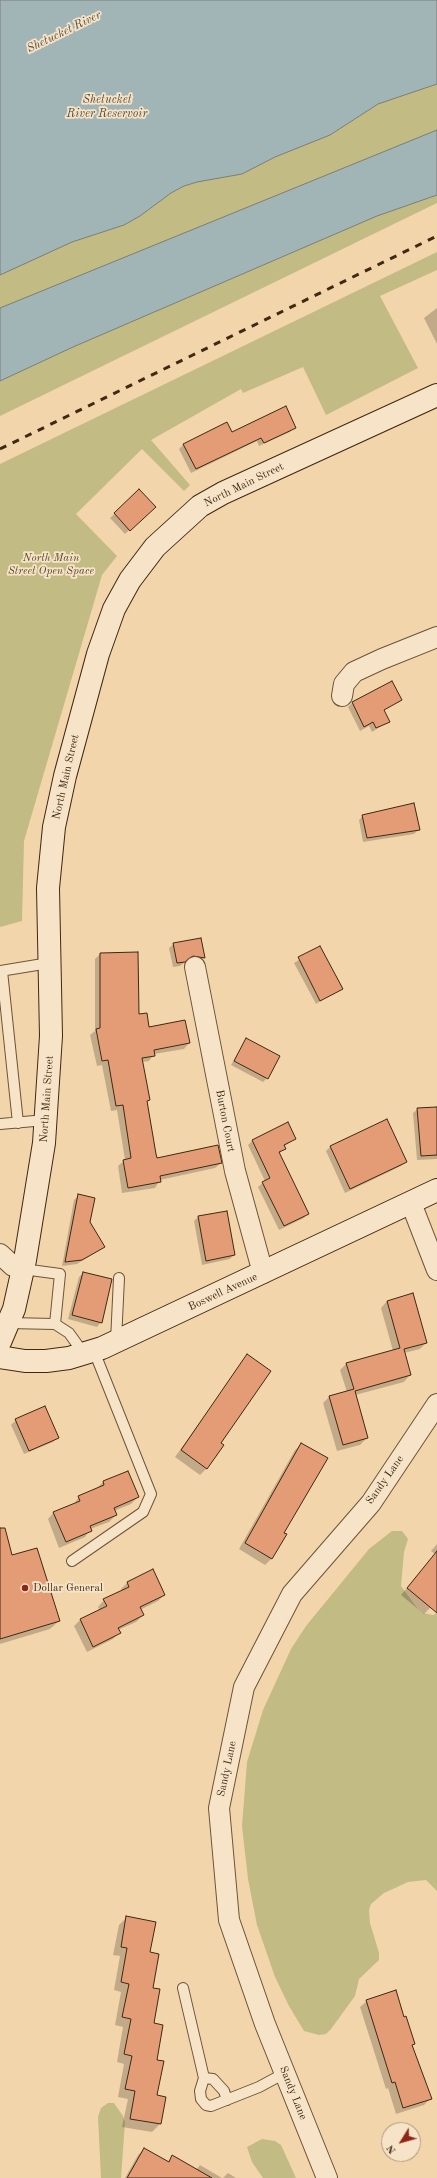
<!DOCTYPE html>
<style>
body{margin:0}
#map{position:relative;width:437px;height:2178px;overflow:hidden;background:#f3d5ab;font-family:"Old Standard TT",serif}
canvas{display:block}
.north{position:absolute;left:381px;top:2122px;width:40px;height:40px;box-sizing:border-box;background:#f7e4c8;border:1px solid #ad997f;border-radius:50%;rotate:233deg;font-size:11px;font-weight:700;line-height:16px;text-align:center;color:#3e2912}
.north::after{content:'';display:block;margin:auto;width:14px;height:18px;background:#8f2418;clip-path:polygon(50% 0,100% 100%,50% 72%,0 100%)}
</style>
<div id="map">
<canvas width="437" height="2178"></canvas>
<div class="north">N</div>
</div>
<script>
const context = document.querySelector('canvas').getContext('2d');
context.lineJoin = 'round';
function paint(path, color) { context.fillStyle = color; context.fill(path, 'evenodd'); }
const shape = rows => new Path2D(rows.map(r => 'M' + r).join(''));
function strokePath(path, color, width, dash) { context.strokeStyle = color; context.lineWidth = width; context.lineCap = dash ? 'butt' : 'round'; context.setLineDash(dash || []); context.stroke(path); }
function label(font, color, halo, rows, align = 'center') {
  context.font = font + ' "Old Standard TT",serif'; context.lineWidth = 3.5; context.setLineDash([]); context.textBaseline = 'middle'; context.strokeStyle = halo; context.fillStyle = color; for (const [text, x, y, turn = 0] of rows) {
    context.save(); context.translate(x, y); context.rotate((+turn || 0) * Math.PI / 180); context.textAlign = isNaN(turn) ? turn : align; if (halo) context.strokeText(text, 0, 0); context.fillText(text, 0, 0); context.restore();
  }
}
const green = shape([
 [437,84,437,130,0,308,0,275,7,270,72,242,124,225,140,216,171,193,184,186,197,182,242,174,275,157,330,135,378,104],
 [437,195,437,203,0,416,0,381,73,347,377,216],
 [437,252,437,270,380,296,418,368,326,415,303,367,243,393,241,389,151,440,190,485,184,491,142,449,76,514,117,556,102,575,24,841,22,921,0,927,0,464],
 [392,1531,402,1531,408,1539,404,1552,401,1586,418,1609,423,1613,433,1615,437,1613,437,1891,426,1880,408,1882,384,1893,371,1904,369,1910,370,1923,379,1953,379,1960,359,1979,355,1996,331,2029,326,2034,319,2035,304,2031,289,2006,275,1977,257,1925,248,1879,242,1826,247,1762,263,1710,291,1649,306,1626,369,1549],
 [108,2103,114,2103,123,2116,125,2122,121,2178,101,2178,98,2117,101,2108],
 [262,2139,275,2141,281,2145,296,2178,263,2178,252,2162,247,2147]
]);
const water = shape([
 [0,0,437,0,437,84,378,104,330,135,275,157,242,174,197,182,184,186,171,193,140,216,124,225,72,242,0,275,0,0],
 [437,130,437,195,377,216,73,347,0,381,0,308,437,130]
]);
const shadow = shape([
 [437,308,437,344,424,318],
 [294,428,290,432,259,446,257,441,191,473,179,449,184,444,231,433],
 [139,491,150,511,125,534,110,518],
 [391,683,400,700,383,711,389,721,372,732,369,726,360,731,348,707,352,703],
 [363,816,419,829,414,834,363,842,359,820],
 [174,944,204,957,200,962,188,960,180,966,173,967,169,948],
 [320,947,342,988,316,1004,294,963],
 [100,954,138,1016,149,1028,189,1043,184,1049,154,1054,149,1061,142,1062,149,1100,147,1102,156,1160,221,1163,215,1168,160,1180,155,1188,122,1193,118,1166,125,1160,117,1110,111,1111,102,1065,97,1066,90,1035,95,1031,95,959],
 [246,1039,267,1078,263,1082,231,1065],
 [437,1108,437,1159,417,1160,413,1113,418,1109],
 [386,1120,406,1162,401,1166,345,1193,326,1151,330,1147],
 [295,1139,283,1147,284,1149,279,1154,308,1213,304,1218,279,1230,258,1187,265,1181,248,1145,252,1141],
 [79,1195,89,1222,104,1247,77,1264,62,1266,74,1200],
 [198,1217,234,1255,230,1259,202,1265,194,1221],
 [83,1273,101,1322,97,1327,68,1319,79,1277],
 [413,1294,426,1343,420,1349,404,1353,410,1375,404,1382,355,1395,367,1438,360,1445,337,1451,323,1403,330,1396,347,1392,340,1370,347,1363,393,1351,381,1308,387,1301],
 [247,1356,220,1443,207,1468,200,1475,175,1457],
 [16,1420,58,1437,53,1442,24,1454,11,1425],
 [302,1444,283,1533,272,1558,265,1565,239,1549,295,1450],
 [128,1472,138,1497,131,1504,114,1511,116,1515,109,1522,90,1529,85,1537,59,1548,48,1519,54,1512,73,1505,79,1497,97,1488,103,1482],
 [437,1544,437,1601,424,1614,401,1595,435,1554,431,1551],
 [0,1554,12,1557,59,1621,50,1629,0,1644],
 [127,1583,164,1595,158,1601,140,1610,143,1615,136,1622,118,1630,119,1633,113,1639,87,1652,74,1626,80,1620,99,1610,98,1607,104,1600,122,1591,121,1589],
 [127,1917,149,1953,156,2096,165,2098,160,2124,152,2132,122,2127,128,2099,118,2097,124,2064,117,2062,123,2027,115,2025,121,1992,114,1990,120,1956,113,1955,119,1925],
 [395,1992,430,2099,424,2105,396,2114,388,2088,386,2089,360,2007,367,2001],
 [144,2149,167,2162,173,2157,196,2170,200,2165,222,2178,125,2178,138,2155],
 [228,2173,236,2178,223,2178]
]);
const building = shape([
 [286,406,296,428,264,443,261,438,196,469,183,444,227,422,232,432,286,406],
 [139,489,156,507,130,531,114,513,139,489],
 [392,681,402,700,384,710,390,722,376,728,373,722,364,727,352,702,392,681],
 [414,803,420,830,367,838,362,815,414,803],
 [201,938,205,958,193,956,185,962,177,963,173,943,201,938],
 [320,946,343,989,320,1001,298,957,320,946],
 [138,952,139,1014,147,1013,149,1027,185,1020,190,1043,154,1050,155,1056,142,1058,150,1100,147,1101,156,1154,157,1158,218,1145,222,1163,160,1176,161,1182,128,1188,123,1160,131,1158,123,1105,116,1106,108,1060,102,1061,96,1029,100,1028,100,953,138,952],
 [246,1038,280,1056,268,1079,234,1061,246,1038],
 [437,1107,437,1155,421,1156,417,1108,437,1107],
 [387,1119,407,1162,350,1189,330,1146,387,1119],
 [288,1122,296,1139,284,1145,286,1149,279,1152,309,1214,284,1226,262,1182,270,1178,252,1140,288,1122],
 [78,1194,95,1198,90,1222,105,1247,82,1260,65,1262,78,1194],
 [227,1211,235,1255,206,1261,198,1216,227,1211],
 [83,1272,112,1279,102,1323,72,1315,83,1272],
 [413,1293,427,1343,404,1349,411,1375,355,1391,368,1438,343,1445,329,1396,354,1389,346,1363,400,1348,387,1301,413,1293],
 [247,1354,271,1371,221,1443,224,1445,207,1469,181,1450,247,1354],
 [45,1406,59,1438,29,1451,15,1419,45,1406],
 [301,1443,328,1458,284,1533,287,1534,272,1559,245,1543,301,1443],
 [128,1471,139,1497,114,1508,117,1515,90,1526,92,1531,66,1542,53,1512,80,1501,78,1496,104,1485,103,1481,128,1471],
 [0,1528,5,1528,12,1555,37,1548,60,1621,0,1639,0,1528],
 [437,1551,437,1613,407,1588,437,1551],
 [153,1569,165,1595,140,1607,144,1615,118,1628,121,1633,93,1647,80,1619,107,1606,103,1599,129,1587,127,1582,153,1569],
 [126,1916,156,1922,150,1952,159,1954,153,1988,160,1989,154,2023,163,2025,157,2060,164,2061,157,2095,166,2097,161,2124,130,2119,135,2091,125,2089,132,2056,124,2054,131,2019,122,2017,129,1984,121,1982,127,1948,121,1947,126,1916],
 [396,1990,404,2017,406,2016,415,2044,412,2045,432,2099,403,2108,395,2082,392,2083,366,2000,396,1990],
 [144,2148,169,2162,172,2155,212,2178,127,2178,144,2148]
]);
const lane = shape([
 [0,971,49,963],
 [2,971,18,1123],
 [0,1124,46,1120],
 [8,1323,55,1324,60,1274,23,1269],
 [55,1324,69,1333,84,1354],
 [116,1341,119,1278],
 [72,1561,143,1512,151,1494,94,1351],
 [183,1988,204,2078,200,2091,201,2099,206,2105,211,2106,259,2087,285,2073],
 [204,2078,213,2079,224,2091,227,2100]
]);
const street = shape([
 [342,696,344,684,354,672,382,659,437,637],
 [195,967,235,1171,263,1273],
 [411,1203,437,1270],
 [0,1254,13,1266,23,1269],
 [327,2178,265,2024,229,1920,219,1808,244,1687,292,1594,371,1503,437,1404]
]);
const secondary = shape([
 [0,1342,14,1309,25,1260,44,1143,51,1036,48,888,54,827,65,776,98,654,114,609,130,580,155,547,200,506,223,493,437,395],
 [0,1357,25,1361,46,1361,69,1358,102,1348,437,1190]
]);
const rail = shape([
 [0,449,437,236]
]);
const markers = [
 [25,1588,4,"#8f2418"]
];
const streetNames = [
 ["North Main Street",244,485,-26],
 ["North Main Street",66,777,-77],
 ["North Main Street",47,1099,-86],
 ["Burton Court",225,1121,79],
 ["Boswell Avenue",223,1292,-25],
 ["Sandy Lane",385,1480,-55],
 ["Sandy Lane",227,1769,-78],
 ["Sandy Lane",293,2093,68]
];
const parkNames = [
 ["North Main",51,558],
 ["Street Open Space",51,571]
];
const poiNames = [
 ["Dollar General",33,1588]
];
const waterNames = [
 ["Shetucket River",64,32,-26],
 ["Shetucket",107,100],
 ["River Reservoir",107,114]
];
paint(green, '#c2bb84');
paint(water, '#a2b5b6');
strokePath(water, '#7a7d74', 1);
paint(shadow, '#0003');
paint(building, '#e39c75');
strokePath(building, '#3e2912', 1);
strokePath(lane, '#6b5438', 12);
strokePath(street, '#6b5438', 22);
strokePath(secondary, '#3e2912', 24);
strokePath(lane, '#f7e4c8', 10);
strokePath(street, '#f7e4c8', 20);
strokePath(secondary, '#f7e4c8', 22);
strokePath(rail, '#3e2912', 3, [7, 7]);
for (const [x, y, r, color] of markers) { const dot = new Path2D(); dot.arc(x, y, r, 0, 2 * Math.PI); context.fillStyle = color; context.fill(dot); strokePath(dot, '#f7e4c8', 1.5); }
label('11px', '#3e2912', '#f7e4c8', streetNames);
label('italic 11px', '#584629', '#f7e4c8', parkNames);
label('11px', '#3e2912', '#f7e4c8', poiNames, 'left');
label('italic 12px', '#574c3b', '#f7e4c8', waterNames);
</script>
